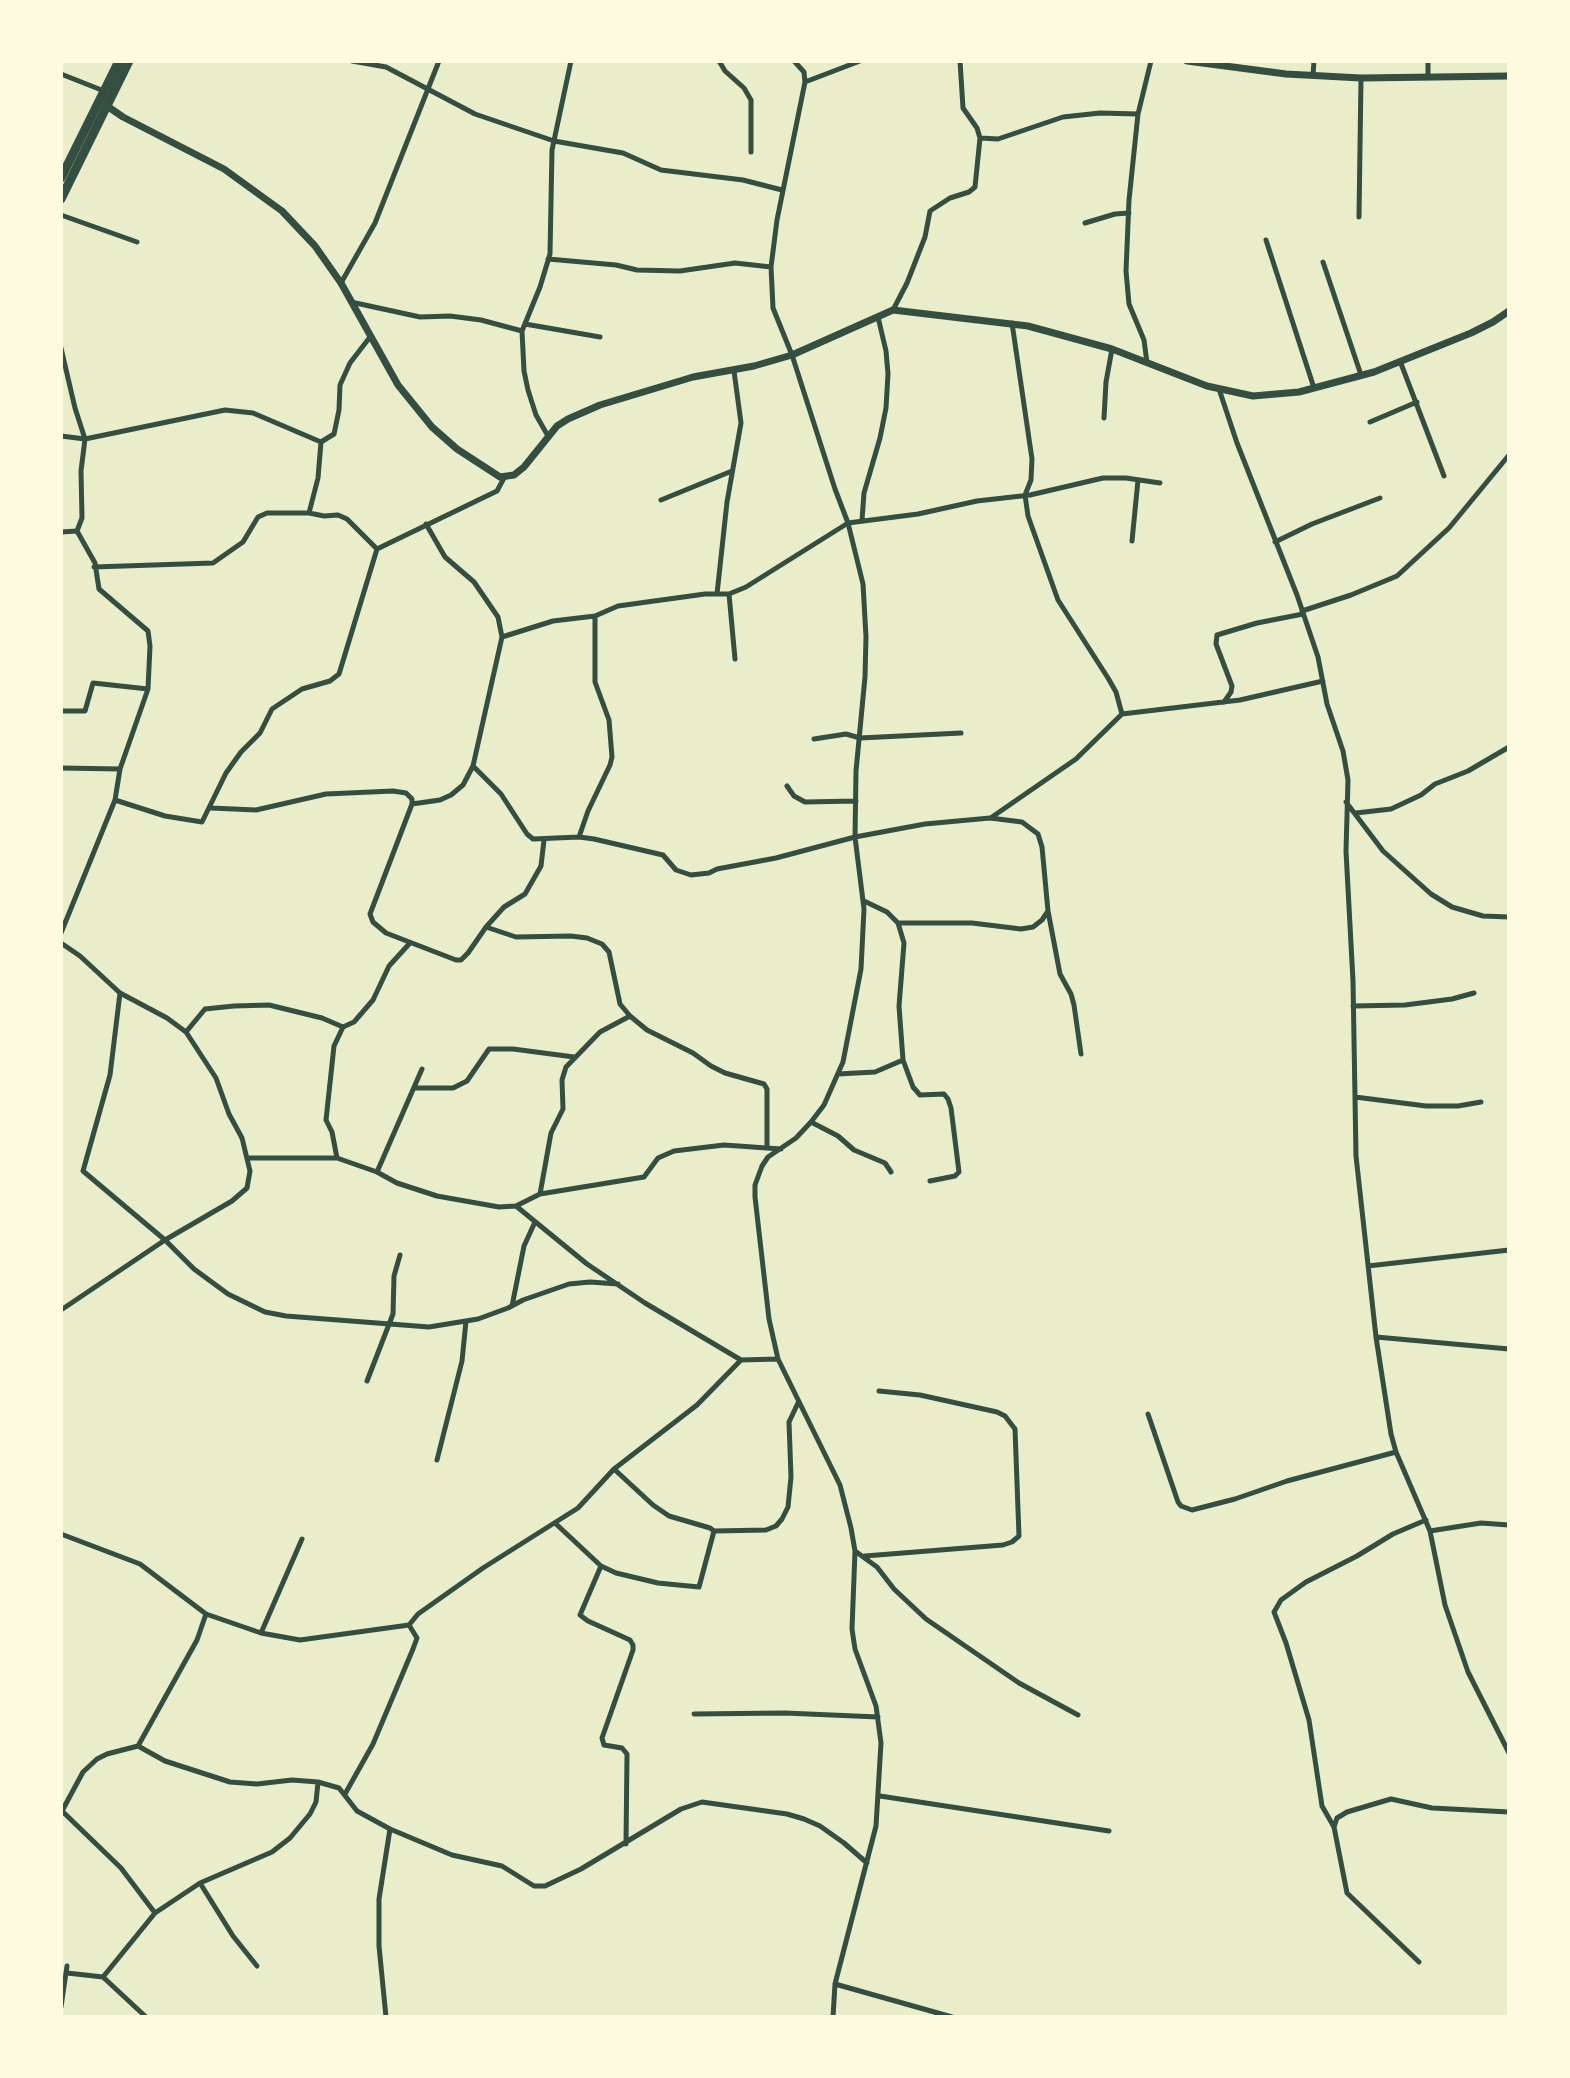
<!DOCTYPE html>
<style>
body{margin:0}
#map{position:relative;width:1570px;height:2078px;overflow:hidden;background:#e9edc9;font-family:"Times New Roman",serif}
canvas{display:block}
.frame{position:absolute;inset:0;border:63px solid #fefae0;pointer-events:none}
</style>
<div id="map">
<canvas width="1570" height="2078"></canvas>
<div class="frame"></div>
</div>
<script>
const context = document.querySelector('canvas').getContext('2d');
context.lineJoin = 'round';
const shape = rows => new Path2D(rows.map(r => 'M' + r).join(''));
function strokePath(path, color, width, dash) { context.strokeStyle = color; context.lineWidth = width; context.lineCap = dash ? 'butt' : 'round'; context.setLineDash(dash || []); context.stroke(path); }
const minor = shape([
 [352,61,386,67,475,114,554,141,623,153,661,170,743,180,782,190],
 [719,61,725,71,744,88,751,100,751,152],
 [794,61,804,72,805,82,777,220,771,267,773,308,792,355,835,489,848,523,863,584,866,637,865,677,856,771,855,837,864,909,861,969,843,1062,824,1105,811,1122,796,1138,768,1157,762,1166,755,1185,755,1197,769,1319,778,1359,840,1485,851,1528,855,1551,852,1629,855,1649,876,1706,881,1743,876,1826,835,1984,833,2017],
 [61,74,104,91],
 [1313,75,1314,61],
 [1428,76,1428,61],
 [805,82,860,61],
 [980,138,998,139,1063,117,1100,113,1138,114],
 [61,215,137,242],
 [1359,217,1361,78],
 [1085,223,1115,214,1129,213],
 [1266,240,1314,388],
 [548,259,616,265,637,270,680,271,735,263,771,267],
 [1323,262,1361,375],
 [341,283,375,223,439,61],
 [351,302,420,317,450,316,481,320,522,331],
 [893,310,907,283,925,237,930,211,950,198,969,192,975,187,980,138,977,128,963,108,960,61],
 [1012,323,1032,459,1031,480,1025,495,1028,516,1058,600,1108,678,1116,692,1122,714],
 [525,324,600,337],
 [61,348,75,408,85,439,81,471,82,518,77,531,95,563,99,589,148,631,150,646,148,689,120,769,115,800,61,933],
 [1400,361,1444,476],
 [1147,363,1144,340,1129,304,1126,271,1129,200,1138,114,1151,61],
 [1219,389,1237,443,1297,595,1318,657,1327,704,1343,751,1348,780,1346,851,1353,981,1356,1156,1376,1337,1391,1434,1396,1452,1430,1531,1445,1605,1468,1672,1509,1753],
 [1104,418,1106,382,1112,349],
 [1370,422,1417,402],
 [61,436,85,439,225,410,253,413,321,442],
 [548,436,536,415,528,390,524,371,522,331,540,287,550,254,552,150,571,61],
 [661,500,732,471],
 [309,513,318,478,321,442,334,434,339,410,340,385,350,363,370,337],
 [862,520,864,493,880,438,886,408,888,374,886,351,878,317],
 [61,532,77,531],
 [1132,541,1138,480],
 [1275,542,1312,524,1380,498],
 [94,567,213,563,243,542,258,517,267,513,309,513,324,516,338,515,347,519,377,549,497,491,504,478],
 [717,594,727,502,741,423,734,371],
 [729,594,735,659],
 [1302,611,1351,595,1397,576,1449,528,1509,455],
 [502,637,553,621,595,616,618,606,705,594,729,594,746,587,848,523,918,514,977,501,1030,495,1103,478,1126,478,1160,483],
 [1224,702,1231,692,1232,686,1216,644,1217,635,1257,623,1303,614],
 [61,711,85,711,93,683,148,689],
 [814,739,846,734,860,738,961,733],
 [473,766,501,794,527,834,533,839,579,837,594,839,663,855,676,870,691,875,709,873,717,869,776,858,855,837,925,824,990,818,1022,822,1038,834,1042,847,1048,911,1060,974,1071,994,1074,1005,1081,1054],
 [61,768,120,769],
 [787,786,794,796,805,802,856,801],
 [115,800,165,816,202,822,226,773,241,752,260,733,272,709,302,689,330,681,339,674,377,549],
 [1346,802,1383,851,1431,894,1452,907,1483,916,1509,917],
 [412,804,440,800,451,795,463,785,473,766,502,637,498,617,474,582,445,557,426,524],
 [211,808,256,810,326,794,393,791,406,793,412,799,412,804,370,914,373,922,386,933,456,960,461,960,468,953,486,927,504,907,525,894,541,866,544,840],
 [1356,813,1391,809,1421,795,1435,784,1468,771,1509,747],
 [992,817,1076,759,1122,714,1240,700,1323,681],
 [579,837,588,811,610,765,612,757,609,720,595,682,595,616],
 [864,901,887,912,898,923,904,943,899,1006,903,1060,913,1087,920,1095,944,1094,948,1099,951,1108,959,1172,955,1176,930,1181],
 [898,923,972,923,1021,929,1033,927,1042,920,1048,911],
 [486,927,516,937,571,936,587,938,602,944,609,952,620,1004,630,1016,647,1030,693,1053,711,1066,725,1073,764,1084,767,1089,767,1148],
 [61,943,80,956,120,993,167,1018,186,1032,216,1078,229,1114,242,1138,250,1171,247,1188,232,1201,165,1240,61,1310],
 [120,993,110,1075,83,1171,165,1240,194,1269,228,1294,265,1312,286,1316,429,1327,478,1319,508,1308,523,1300,569,1284,590,1282,618,1284],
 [1353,1006,1405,1005,1452,999,1474,993],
 [186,1032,205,1009,234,1006,269,1005,322,1018,343,1027],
 [838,1074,875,1072,903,1060],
 [415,1088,453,1088,467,1081,489,1049,513,1049,574,1057],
 [1355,1097,1426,1106,1458,1106,1481,1102],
 [811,1122,838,1136,854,1150,885,1163,891,1172],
 [248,1158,337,1158,377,1172,397,1183,437,1196,499,1207,516,1206,540,1194,644,1177,658,1158,674,1151,724,1145,781,1149],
 [337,1158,332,1132,326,1120,334,1046,343,1027,354,1022,373,1000,389,966,410,943],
 [377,1172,422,1069],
 [540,1194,551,1133,563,1109,562,1080,566,1067,600,1032,630,1016],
 [516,1206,587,1264,645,1303,741,1360,778,1359],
 [1368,1266,1509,1250],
 [512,1306,524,1246,535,1222],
 [1376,1337,1509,1349],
 [367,1381,393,1314,394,1276,400,1255],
 [1148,1414,1178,1502,1181,1506,1192,1510,1235,1499,1287,1481,1396,1452],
 [437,1460,462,1361,466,1321],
 [555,1523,601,1566,616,1573,658,1583,699,1587,714,1531,710,1528,669,1516,653,1505,614,1469],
 [714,1531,766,1530,776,1526,782,1519,788,1507,791,1477,789,1422,798,1403],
 [1430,1531,1481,1523,1509,1525],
 [61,1534,140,1564,206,1614,261,1633,300,1640,409,1625,418,1614,483,1568,578,1508,614,1469,697,1405,741,1360],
 [855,1551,877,1567,894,1589,926,1619,1019,1683,1078,1715],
 [865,1556,1003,1545,1012,1542,1019,1536,1015,1429,1005,1416,997,1412,920,1395,879,1391],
 [601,1566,580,1615,588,1621,630,1640,633,1645,633,1650,602,1738,604,1745,622,1748,627,1754,626,1844],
 [261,1633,302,1539],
 [694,1714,785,1713,878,1717],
 [138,1746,197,1640,206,1614],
 [345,1794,373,1744,413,1649,417,1638,409,1625],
 [880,1796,1109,1831],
 [61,1810,121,1868,155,1913],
 [62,1811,83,1772,97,1759,107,1754,138,1746,165,1761,230,1782,257,1784,292,1780,318,1782,339,1788,357,1811,390,1829,452,1855,502,1866,534,1886,545,1886,581,1869,681,1809,702,1802,787,1814,804,1819,820,1826,844,1843,867,1863],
 [1334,1827,1337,1818,1347,1812,1391,1799,1432,1808,1509,1812],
 [200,1883,233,1936,257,1966],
 [1419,1962,1347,1893,1334,1827,1322,1806,1309,1720,1286,1643,1274,1612,1281,1600,1306,1582,1357,1556,1393,1534,1426,1520],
 [67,1973,103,1977,146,2017],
 [103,1977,155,1913,200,1883,272,1852,290,1838,310,1814,316,1802,318,1782],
 [835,1984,952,2017],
 [61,2007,67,1966],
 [386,2017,379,1946,379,1899,390,1829]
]);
const tertiary = shape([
 [1187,61,1286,74,1361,78,1509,76],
 [107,106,123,117,224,169,282,211,315,246,341,283,398,385,432,427,457,449,500,477,514,475,524,467,557,426,568,419,600,405,693,377,754,366,792,355,893,310,1028,326,1112,349,1207,386,1253,396,1299,392,1374,372,1471,333,1493,322,1509,311]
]);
const primary = shape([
 [61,178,119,61],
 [61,199,129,61]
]);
strokePath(minor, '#344e41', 5);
strokePath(tertiary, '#344e41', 7);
strokePath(primary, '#344e41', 9);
</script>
